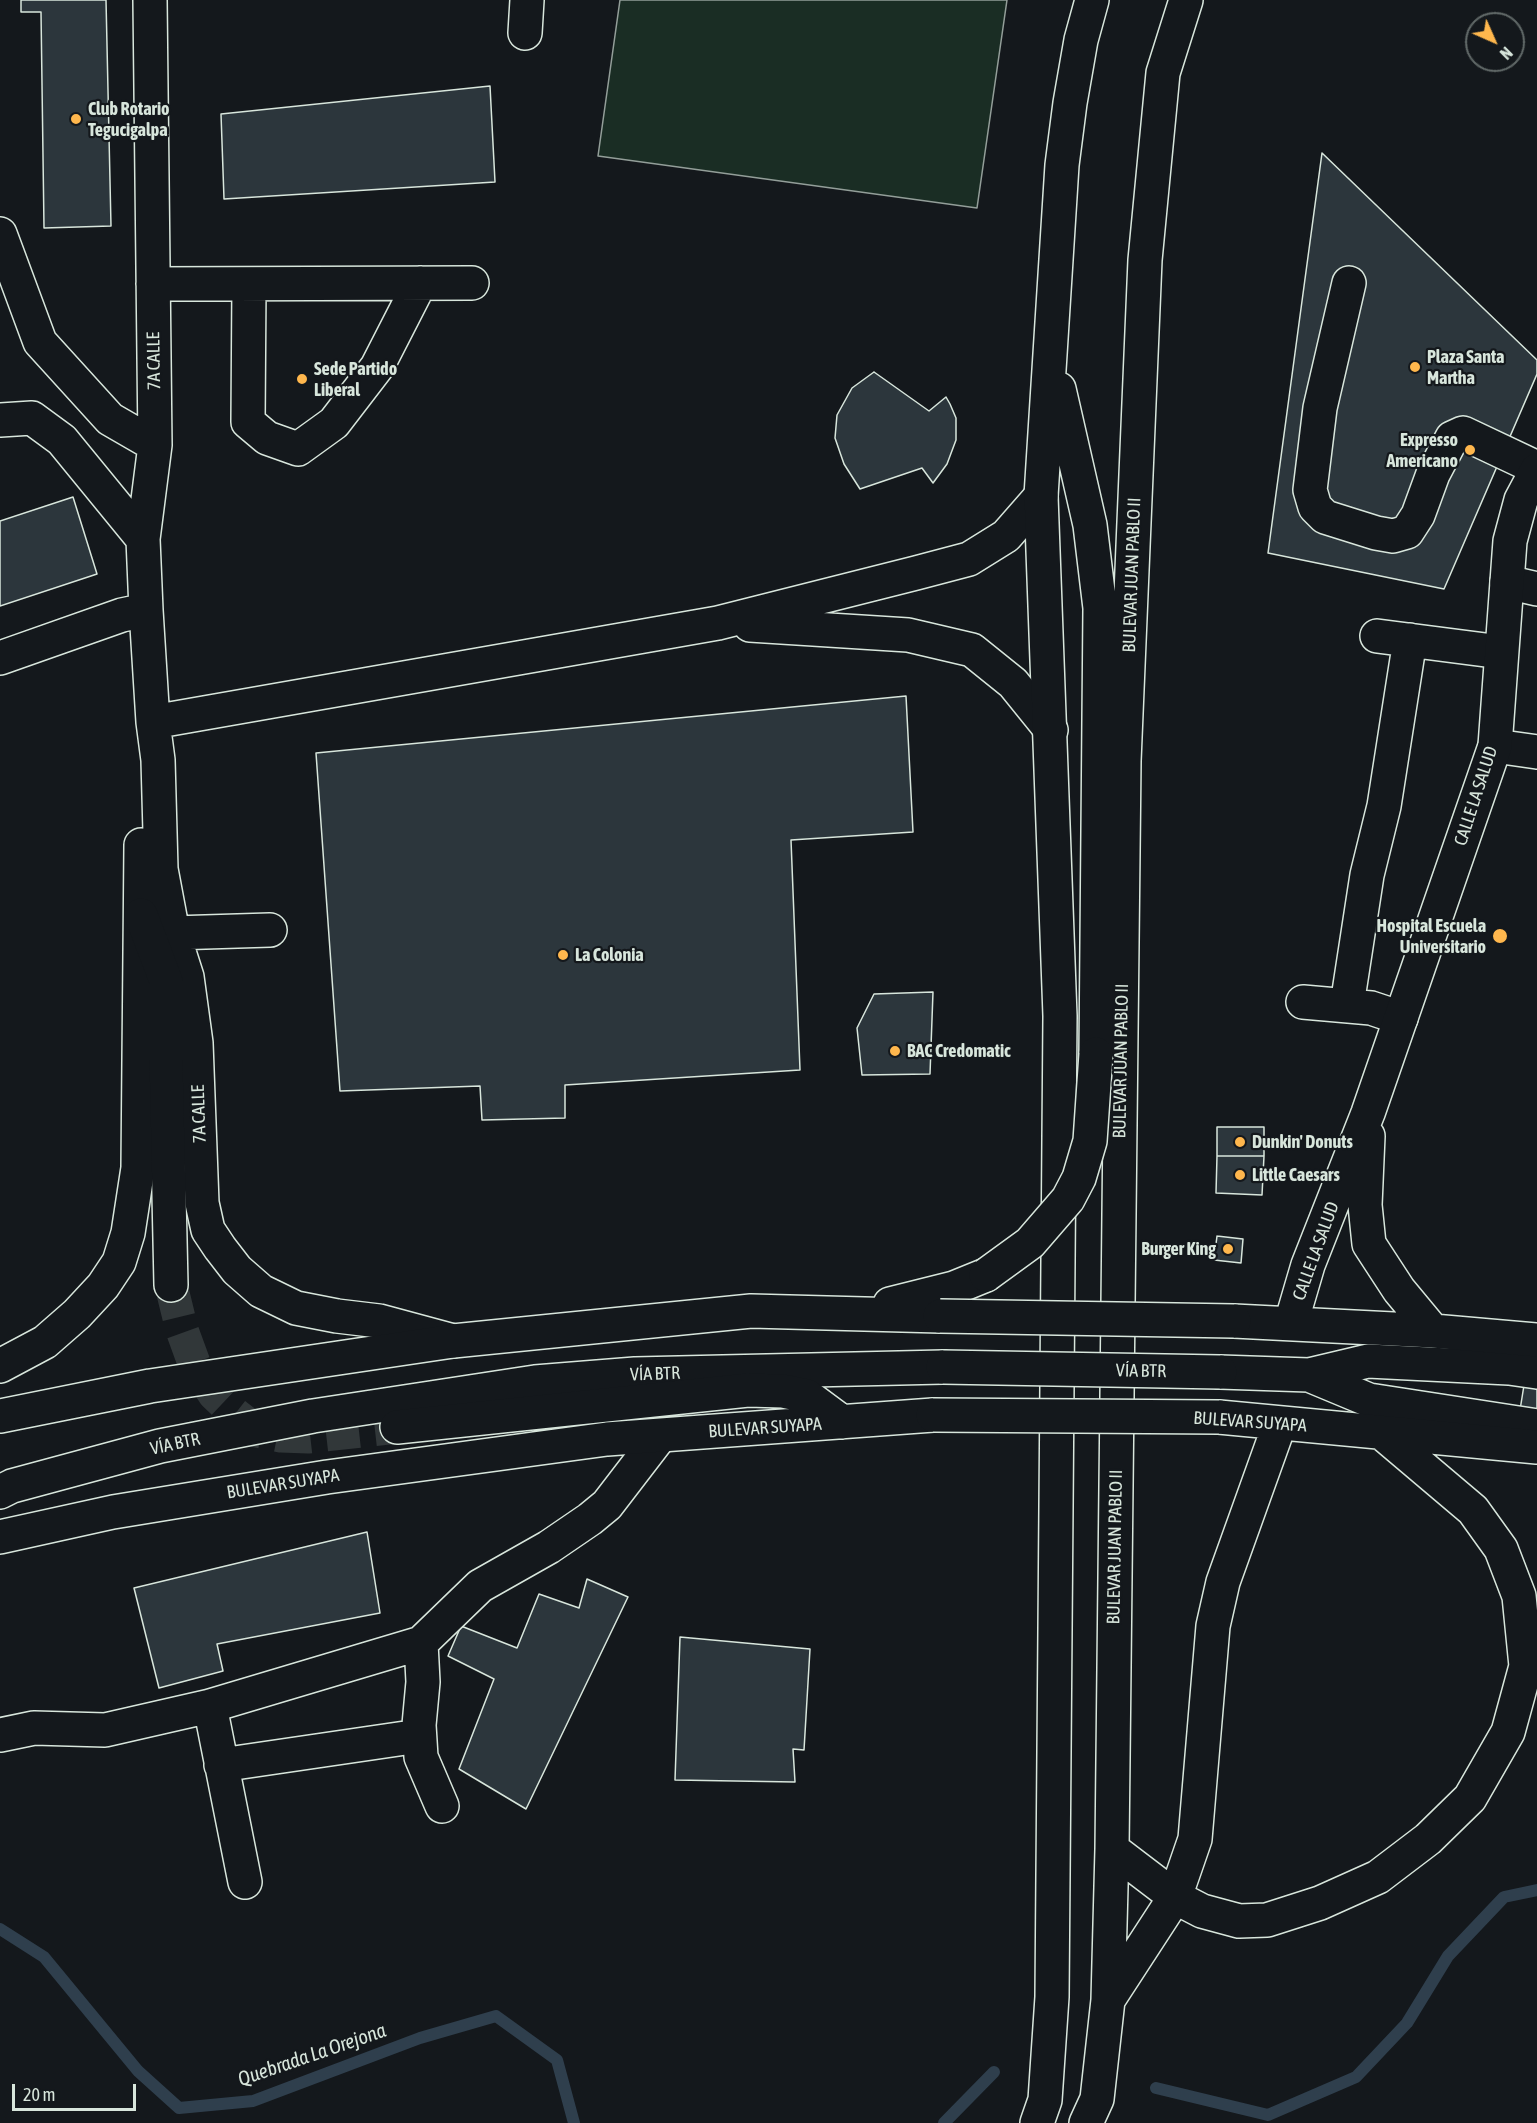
<!DOCTYPE html>
<meta charset="utf-8">
<style>
body{margin:0}
#map{position:relative;width:1537px;height:2123px;overflow:hidden;background:#14181c;font-family:"Asap Condensed",sans-serif}
canvas{display:block}
.north{position:absolute;left:1465px;top:12px;width:60px;height:60px;box-sizing:border-box;background:#14181c;border:2px solid #626a69;border-radius:50%;rotate:135deg;font-size:16px;font-weight:700;line-height:24px;text-align:center;color:#d8e6dc}
.north::after{content:'';display:block;margin:auto;width:21px;height:27px;background:#ffb74d;clip-path:polygon(50% 0,100% 100%,50% 72%,0 100%)}
.scale{position:absolute;left:12px;top:2084px;width:124px;height:27px;box-sizing:border-box;border:3px solid #d8e6dc;border-top:0;padding-left:8px;font-size:18px;line-height:21px;white-space:nowrap;color:#d8e6dc;-webkit-text-stroke:4px #14181c;paint-order:stroke}
</style>
<div id="map">
<canvas width="1537" height="2123"></canvas>
<div class="north">N</div>
<div class="scale">20 m</div>
</div>
<script>
const context = document.querySelector('canvas').getContext('2d');
context.lineJoin = 'round';
function paint(path, color) { context.fillStyle = color; context.fill(path, 'evenodd'); }
const shape = rows => new Path2D(rows.map(r => 'M' + r).join(''));
function strokePath(path, color, width, dash) { context.strokeStyle = color; context.lineWidth = width; context.lineCap = dash ? 'butt' : 'round'; context.setLineDash(dash || []); context.stroke(path); }
function label(font, color, halo, rows, align = 'center') {
  context.font = font + ' "Asap Condensed",sans-serif'; context.lineWidth = 4.5; context.setLineDash([]); context.textBaseline = 'middle'; context.strokeStyle = halo; context.fillStyle = color; for (const [text, x, y, turn = 0] of rows) {
    context.save(); context.translate(x, y); context.rotate((+turn || 0) * Math.PI / 180); context.textAlign = isNaN(turn) ? turn : align; if (halo) context.strokeText(text, 0, 0); context.fillText(text, 0, 0); context.restore();
  }
}
const green = shape([
 [620,0,1007,0,977,208,598,156,620,0]
]);
const stream = shape([
 [0,1929,44,1957,138,2071,179,2108,253,2101,420,2038,496,2016,557,2060,574,2123],
 [1156,2088,1268,2115,1356,2077,1407,2023,1448,1956,1504,1897,1537,1890],
 [944,2123,994,2072]
]);
const building = shape([
 [21,0,106,0,111,226,44,228,41,12,21,12,21,0],
 [490,86,495,182,224,199,221,114,490,86],
 [1322,153,1537,360,1537,374,1444,589,1268,553,1322,153],
 [874,372,929,411,946,397,950,404,956,418,956,440,947,464,933,483,922,468,860,489,844,464,835,438,837,415,852,388,874,372],
 [73,497,97,574,0,606,0,521,73,497],
 [906,696,913,832,791,840,800,1070,565,1085,565,1118,482,1120,480,1086,340,1091,316,753,906,696],
 [933,992,930,1074,862,1075,857,1028,874,994,933,992],
 [1217,1127,1264,1127,1264,1156,1217,1156,1217,1127],
 [1217,1156,1264,1156,1262,1195,1216,1193,1217,1156],
 [1217,1236,1243,1239,1241,1263,1214,1260,1217,1236],
 [1525,1379,1537,1381,1537,1412,1520,1410,1525,1379],
 [367,1532,380,1613,217,1644,223,1671,159,1688,134,1588,367,1532],
 [587,1579,628,1597,526,1809,459,1769,494,1679,448,1656,461,1626,517,1648,539,1594,579,1608,587,1579],
 [680,1637,810,1649,804,1750,793,1749,795,1782,675,1780,680,1637]
]);
const majorTunnel = shape([
 [171,1285,182,1330,194,1363,214,1394,235,1414,257,1431,281,1436,308,1437,397,1427]
]);
const minor = shape([
 [150,0,155,445,143,539,146,610,153,722,158,760,161,869,173,933,187,977,196,1043,202,1203,208,1230,220,1248,237,1270,261,1291,296,1308,337,1316,379,1321,453,1341],
 [525,33,527,0],
 [0,234,40,342,110,419,155,445],
 [1349,283,1320,408,1310,490,1315,507,1325,517,1376,533,1393,536,1407,532,1418,515,1433,474,1452,438,1463,433,1537,468],
 [153,284,472,283],
 [249,284,248,422,267,438,298,449,334,423,377,367,420,283],
 [0,420,32,418,62,440,143,539],
 [1507,582,1537,589],
 [750,625,908,635,972,650,1013,683,1051,730],
 [1377,636,1501,652],
 [0,658,122,615,146,610],
 [153,722,718,623,916,573,969,559,1006,536,1041,496],
 [1495,746,1537,752],
 [173,933,270,930],
 [1303,1002,1371,1008,1401,1018],
 [1347,1005,1367,875,1384,806,1410,640],
 [0,1366,45,1342,77,1314,103,1286,119,1262,128,1233,138,1168,141,845],
 [1220,1372,1309,1375,1368,1361,1509,1368,1537,1372],
 [1309,1375,1369,1400,1537,1426],
 [0,1492,12,1486,160,1446,313,1416,535,1382,635,1374,943,1367],
 [421,1643,423,1682,419,1725,421,1757,442,1806],
 [210,1706,245,1882],
 [0,1735,34,1728,105,1730,210,1706,421,1643,480,1586,549,1547,590,1519,607,1505,660,1436],
 [221,1765,419,1736]
]);
const major = shape([
 [1059,389,1090,525,1100,608,1096,1054],
 [141,915,166,981,166,1060,171,1285],
 [1368,1136,1365,1205,1369,1244,1399,1290,1433,1331],
 [890,1304,954,1288,986,1275],
 [1234,1321,1433,1331,1537,1340],
 [1291,1323,1308,1265,1368,1113,1495,746,1510,541,1521,500,1537,470],
 [0,1416,150,1386,453,1341,751,1311,940,1316],
 [1219,1417,1537,1447],
 [397,1427,748,1390,783,1391,807,1396,842,1422],
 [0,1537,113,1512,327,1477,607,1439,933,1415],
 [1112,1849,1175,1897,1202,1911,1239,1921,1267,1920,1320,1903,1378,1877,1428,1839,1470,1798,1508,1732,1526,1666,1519,1596,1501,1549,1473,1510,1382,1433],
 [1108,2000,1175,1897,1195,1839,1213,1626,1223,1582,1280,1423],
 [1037,2123,1045,2100,1052,1997,1060,1016,1041,496,1062,165,1070,103,1081,40,1092,0],
 [1086,2123,1097,2099,1108,2000,1112,1849,1124,761,1145,260,1163,73,1186,0]
]);
const minorBridge = shape([
 [943,1367,1220,1372]
]);
const majorBridge = shape([
 [986,1275,1030,1243,1068,1199,1079,1178,1090,1141,1096,1054],
 [940,1316,1234,1321],
 [933,1415,1219,1417]
]);
const markers = [
 [76,119,6,"#ffb74d"],
 [1415,367,6,"#ffb74d"],
 [302,379,6,"#ffb74d"],
 [1470,450,6,"#ffb74d"],
 [1500,936,8,"#ffb74d"],
 [563,955,6,"#ffb74d"],
 [895,1051,6,"#ffb74d"],
 [1240,1142,6,"#ffb74d"],
 [1240,1175,6,"#ffb74d"],
 [1228,1249,6,"#ffb74d"]
];
const poiNames = [
 ["Club Rotario",88,109],
 ["Tegucigalpa",88,130],
 ["Plaza Santa",1427,357],
 ["Martha",1427,378],
 ["Sede Partido",314,369],
 ["Liberal",314,390],
 ["Expresso",1458,440,"right"],
 ["Americano",1458,461,"right"],
 ["Hospital Escuela",1486,926,"right"],
 ["Universitario",1486,947,"right"],
 ["La Colonia",575,955],
 ["BAC Credomatic",907,1051],
 ["Dunkin' Donuts",1252,1142],
 ["Little Caesars",1252,1175],
 ["Burger King",1216,1249,"right"]
];
const streetNames = [
 ["7A CALLE",154,361,-91],
 ["BULEVAR JUAN PABLO II",1132,575,-88],
 ["CALLE LA SALUD",1476,796,-72],
 ["BULEVAR JUAN PABLO II",1121,1061,-89],
 ["7A CALLE",199,1114,-92],
 ["CALLE LA SALUD",1316,1251,-70],
 ["VÍA BTR",1141,1371,1],
 ["VÍA BTR",655,1374,-2],
 ["BULEVAR SUYAPA",1250,1422,4],
 ["BULEVAR SUYAPA",765,1428,-4],
 ["VÍA BTR",175,1444,-12],
 ["BULEVAR SUYAPA",283,1484,-9],
 ["BULEVAR JUAN PABLO II",1115,1547,-89]
];
const waterNames = [
 ["Quebrada La Orejona",312,2055,-19]
];
paint(green, '#1a2d24');
strokePath(green, '#939e99', 1.5);
strokePath(stream, '#2f3f4d', 12);
paint(building, '#2c363c');
strokePath(building, '#d8e6dc', 1.5);
strokePath(majorTunnel, '#313739', 33, [33, 16]);
strokePath(minor, '#d8e6dc', 36);
strokePath(major, '#d8e6dc', 36);
strokePath(minor, '#14181c', 33);
strokePath(major, '#14181c', 33);
strokePath(minorBridge, '#d8e6dc', 36, []);
strokePath(majorBridge, '#d8e6dc', 36, []);
strokePath(minorBridge, '#14181c', 33);
strokePath(majorBridge, '#14181c', 33);
for (const [x, y, r, color] of markers) { const dot = new Path2D(); dot.arc(x, y, r, 0, 2 * Math.PI); context.fillStyle = color; context.fill(dot); strokePath(dot, '#14181c', 2); }
label('bold 18px', '#d8e6dc', '#14181c', poiNames, 'left');
label('18px', '#d8e6dc', '#14181c', streetNames);
label('italic 20px', '#d8e6dc', '#14181c', waterNames);
</script>
